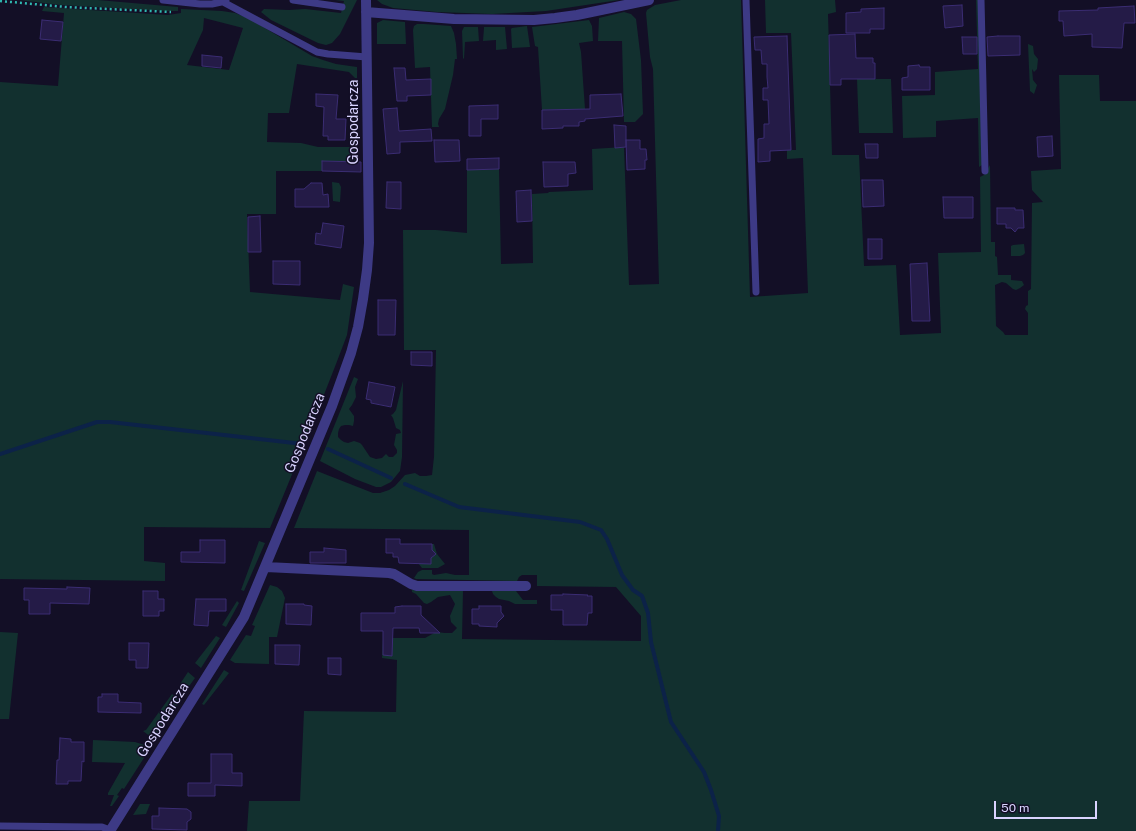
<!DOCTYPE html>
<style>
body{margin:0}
#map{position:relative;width:1136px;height:831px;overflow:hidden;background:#130f26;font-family:"Public Sans",sans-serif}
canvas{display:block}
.scale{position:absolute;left:994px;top:801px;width:103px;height:18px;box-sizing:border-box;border:2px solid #d9d4ff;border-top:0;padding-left:5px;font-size:12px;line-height:14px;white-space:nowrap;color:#d9d4ff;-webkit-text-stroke:3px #130f26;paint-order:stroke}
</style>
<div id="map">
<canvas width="1136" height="831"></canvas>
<div class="scale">50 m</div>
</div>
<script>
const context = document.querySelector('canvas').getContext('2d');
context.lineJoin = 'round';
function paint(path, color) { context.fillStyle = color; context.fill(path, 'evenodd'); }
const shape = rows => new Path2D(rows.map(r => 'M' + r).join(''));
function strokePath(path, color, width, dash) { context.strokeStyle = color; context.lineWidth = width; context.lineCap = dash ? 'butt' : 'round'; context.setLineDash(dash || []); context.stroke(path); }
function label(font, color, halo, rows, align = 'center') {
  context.font = font + ' "Public Sans",sans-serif'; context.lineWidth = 3; context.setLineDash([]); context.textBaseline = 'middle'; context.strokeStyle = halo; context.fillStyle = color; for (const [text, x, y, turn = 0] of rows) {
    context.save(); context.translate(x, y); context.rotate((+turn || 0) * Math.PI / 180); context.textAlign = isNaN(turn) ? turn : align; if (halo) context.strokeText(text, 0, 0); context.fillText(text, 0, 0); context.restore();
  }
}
const green = shape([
 [19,0,98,0,178,7,178,11,167,11,60,5],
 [335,0,357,0,340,34,332,43,326,45,318,43,271,20,261,12,264,9,289,10,305,9,341,13,344,1],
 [377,0,619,0,546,11,492,14,437,12,393,8,382,4],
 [681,0,741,0,750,297,808,293,803,158,787,159,787,150,796,150,791,33,766,33,765,0,835,0,836,12,828,14,832,155,859,155,864,266,896,265,900,335,941,333,938,253,981,252,980,177,984,175,990,165,991,242,995,242,995,256,997,257,998,275,1011,275,1011,280,1022,281,1024,285,1020,288,1016,290,1013,289,1006,283,1002,282,995,285,996,326,1003,332,1005,335,1028,335,1028,313,1025,309,1026,306,1028,305,1028,291,1031,289,1032,203,1043,202,1032,190,1031,171,1061,169,1059,75,1099,75,1100,101,1136,101,1136,831,247,831,249,801,300,801,304,711,396,712,397,660,382,658,383,638,425,638,436,632,445,633,452,633,457,628,451,622,450,616,455,604,450,595,438,597,431,602,427,604,424,603,416,594,412,592,412,590,463,591,462,639,641,641,641,616,616,587,537,586,537,575,522,575,519,577,517,581,416,579,414,578,418,572,422,570,432,570,432,574,434,575,446,573,455,575,469,575,469,530,294,528,317,471,373,493,380,493,389,490,395,486,405,475,415,473,420,476,426,476,432,475,434,457,436,350,404,350,403,230,436,230,467,233,467,170,499,169,501,264,533,263,532,194,548,193,549,192,593,190,592,149,624,147,629,285,659,284,653,69,650,57,646,13,647,10,655,5],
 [976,0,979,0,982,165,979,167,978,118,936,121,936,137,903,138,902,96,935,95,935,72,978,69],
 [44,7,168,15,181,13,181,9,222,11,235,13,248,18,312,56,323,60,336,64,357,67,357,78,355,78,349,72,297,64,289,113,268,113,267,142,301,143,318,147,356,147,357,172,344,172,344,162,322,161,322,171,276,171,276,214,247,214,250,292,340,300,343,284,354,287,347,335,336,364,309,433,270,528,144,527,144,561,165,563,165,581,0,579,0,82,58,86,64,13,42,11],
 [204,18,243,28,229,70,187,65,203,30],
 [624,12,631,14,636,19,641,60,643,114,635,122,624,122,622,41,598,41,599,18],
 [383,20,405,22,406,44,377,44,377,23],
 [589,20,592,26,593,41,579,43,581,52,585,109,542,110,538,47,535,46,532,27],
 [417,24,424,24,451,26,454,33,456,44,457,59,455,59,453,75,445,109,439,119,438,124,439,127,432,127,430,67,415,68,413,30,414,26],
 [527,26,530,47,512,48,511,29,512,28],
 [464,27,478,27,479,41,465,42,464,59,463,58,462,31],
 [484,27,505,27,507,49,496,50,496,40,483,41,484,28],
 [1028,44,1033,46,1034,54,1038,59,1037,69,1034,72,1032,69,1033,80,1037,85,1034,94,1030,91],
 [857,79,891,79,893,133,859,133],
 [332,182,339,183,341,187,340,202,333,201],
 [1024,244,1025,253,1023,255,1020,256,1011,256,1011,246,1013,245],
 [354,377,358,379,355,387,356,397,352,405,349,409,354,416,354,421,353,426,349,425,345,425,341,426,339,429,338,433,338,437,341,440,344,442,348,443,354,441,360,443,362,445,370,457,376,459,382,458,386,454,389,457,393,457,397,453,397,450,394,445,396,434,401,433,400,430,396,428,393,418,391,415,393,414,396,410,403,381,402,457,400,471,391,482,381,487,376,487,355,479,320,461],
 [259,541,265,543,244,591,241,590],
 [432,544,434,544,437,554,445,564,438,568,422,568,418,563,431,564,431,558,434,555,434,552,432,550],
 [270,585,277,587,282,591,285,598,277,637,269,637,269,664,235,663,230,660,246,635,251,636,255,626,252,625],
 [492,591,516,591,523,600,537,600,537,604,515,604,509,601,499,599,496,597,493,594],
 [237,601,239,603,226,627,222,625],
 [0,632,18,633,9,719,0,719],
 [216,636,220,638,201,668,195,663],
 [224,670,229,673,204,705,202,704],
 [188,672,195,678,187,689,180,684],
 [172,694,180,700,155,740,143,731,146,730],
 [93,740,135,742,151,747,124,789,122,788,117,795,119,796,112,806,110,806,114,795,108,795,108,793,125,763,92,762],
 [140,804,150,804,146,814,133,815]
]);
const stream = shape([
 [328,449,391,478],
 [0,454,97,422,110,422,303,444],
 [405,484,459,507,580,522,601,530,607,539,622,575,633,590,642,596,648,613,651,642,671,722,704,772,711,790,719,816,718,831]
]);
const building = shape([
 [962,5,963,26,945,28,943,6,962,5],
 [1134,6,1135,23,1124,23,1122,48,1092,47,1092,34,1064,36,1063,21,1059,21,1059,11,1098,10,1098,8,1134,6],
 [884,8,884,29,870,29,870,33,846,33,846,13,861,12,861,9,884,8],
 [42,20,63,22,61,41,40,39,42,20],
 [855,34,856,58,873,58,873,63,875,63,875,79,841,79,841,85,830,85,829,35,855,34],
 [787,36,791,150,770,151,770,161,758,162,758,139,764,138,764,124,769,124,768,100,763,100,763,88,768,88,767,77,767,64,762,64,761,50,755,50,754,37,787,36],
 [998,36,1020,36,1020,55,988,56,987,37,998,36],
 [962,37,977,37,977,54,963,54,962,37],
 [202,55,222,57,221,68,202,66,202,55],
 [919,65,920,67,930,67,930,90,902,90,902,78,908,77,908,66,919,65],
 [394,68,405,68,406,80,431,79,431,95,407,96,407,101,397,101,394,68],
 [316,94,338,95,336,119,346,119,345,140,328,140,328,136,323,136,324,107,316,106,316,94],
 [621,94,623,116,585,119,585,121,579,122,579,126,563,126,563,128,542,129,542,110,590,109,590,95,621,94],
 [498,105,498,119,481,119,481,136,469,136,469,106,498,105],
 [397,108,399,131,431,129,432,141,400,142,400,153,387,154,383,109,397,108],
 [614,125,626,126,626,147,615,148,614,125],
 [1052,136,1053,156,1038,157,1037,137,1052,136],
 [434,140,459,140,460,161,435,162,434,140],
 [626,140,640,140,640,149,646,149,647,160,645,160,645,169,627,170,626,140],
 [865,144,878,144,878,158,866,158,865,144],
 [499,158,499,169,467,170,467,159,499,158],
 [322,161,361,162,361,172,322,171,322,161],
 [543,162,575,162,576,173,568,174,568,186,544,187,543,162],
 [862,180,883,180,884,206,863,207,862,180],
 [387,182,401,182,401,209,386,208,387,182],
 [311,183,322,183,323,195,328,194,329,207,295,207,295,189,304,189,311,183],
 [531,190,532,221,517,222,516,191,531,190],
 [943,197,973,197,973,218,944,218,943,197],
 [997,208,1015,208,1015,210,1023,210,1024,228,1018,228,1015,232,1011,228,1006,228,1006,224,997,224,997,208],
 [260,216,261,252,248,252,248,217,260,216],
 [323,223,344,226,341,248,315,244,316,233,321,234,323,223],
 [868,239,882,239,882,259,868,259,868,239],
 [273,261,300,261,300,285,273,284,273,261],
 [927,263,930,321,912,321,910,264,927,263],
 [378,300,396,300,395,335,378,335,378,300],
 [411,352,432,352,432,366,411,365,411,352],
 [369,382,395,387,391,407,371,403,371,400,366,399,369,382],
 [386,539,400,539,400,544,432,544,432,550,436,554,431,558,431,564,399,563,398,557,393,557,393,553,386,553,386,539],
 [200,540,225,540,225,563,181,562,181,552,200,552,200,540],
 [324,548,346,550,346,563,310,563,310,552,324,552,324,548],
 [67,587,90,588,89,604,50,603,50,614,29,614,29,600,24,600,24,588,67,589,67,587],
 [143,591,158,591,158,599,164,599,164,611,159,611,159,616,143,616,143,591],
 [563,594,588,595,587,596,592,596,592,613,588,613,587,625,563,625,563,610,551,610,551,595,563,595,563,594],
 [196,599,226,599,226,611,209,611,208,626,194,625,196,599],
 [286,604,304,604,304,605,312,606,311,625,286,624,286,604],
 [402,606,421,606,421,615,440,633,420,633,419,628,393,628,392,656,383,655,383,631,361,631,361,613,395,613,395,607,402,606],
 [479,606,501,606,501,612,504,616,497,623,497,627,479,626,479,624,472,624,472,609,479,609,479,606],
 [129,643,149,643,148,668,136,668,136,660,129,660,129,643],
 [275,645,300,645,299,665,275,664,275,645],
 [328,658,341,658,341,675,328,674,328,658],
 [102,694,118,694,118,702,141,703,141,713,98,712,98,697,102,697,102,694],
 [60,738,71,739,71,742,84,742,84,762,82,761,81,781,68,781,68,784,56,784,57,760,59,760,60,738],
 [211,754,232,754,232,773,242,773,242,786,215,785,215,796,188,796,188,783,211,783,211,754],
 [159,808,187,809,191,812,191,819,187,822,187,830,152,829,152,816,159,816,159,808]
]);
const path = shape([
 [0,1,66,7,171,12]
]);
const lane = shape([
 [163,0,200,4,212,4,226,1],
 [293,0,342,7],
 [746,0,756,292],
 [981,0,985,171],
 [223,2,317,52,328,54,367,57],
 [0,826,91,827,102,827,110,830]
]);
const street = shape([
 [366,12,454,19,534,20,555,18,577,15,649,0],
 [266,567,389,573,394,574,411,584,417,586,526,586],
 [110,831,244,617,332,406,351,353,358,327,363,299,367,270,369,243,366,0]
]);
const streetNames = [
 ["Gospodarcza",354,122,-90],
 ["Gospodarcza",305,433,-68],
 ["Gospodarcza",163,720,-58]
];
paint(green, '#12302f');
strokePath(stream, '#0c2248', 4);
paint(building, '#241b47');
strokePath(building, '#3b2d73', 1);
strokePath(path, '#2fb8b0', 2.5, [2, 3]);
strokePath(lane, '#3d3a85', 7);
strokePath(street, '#3d3a85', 10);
label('14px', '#d9d4ff', '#130f26', streetNames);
</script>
